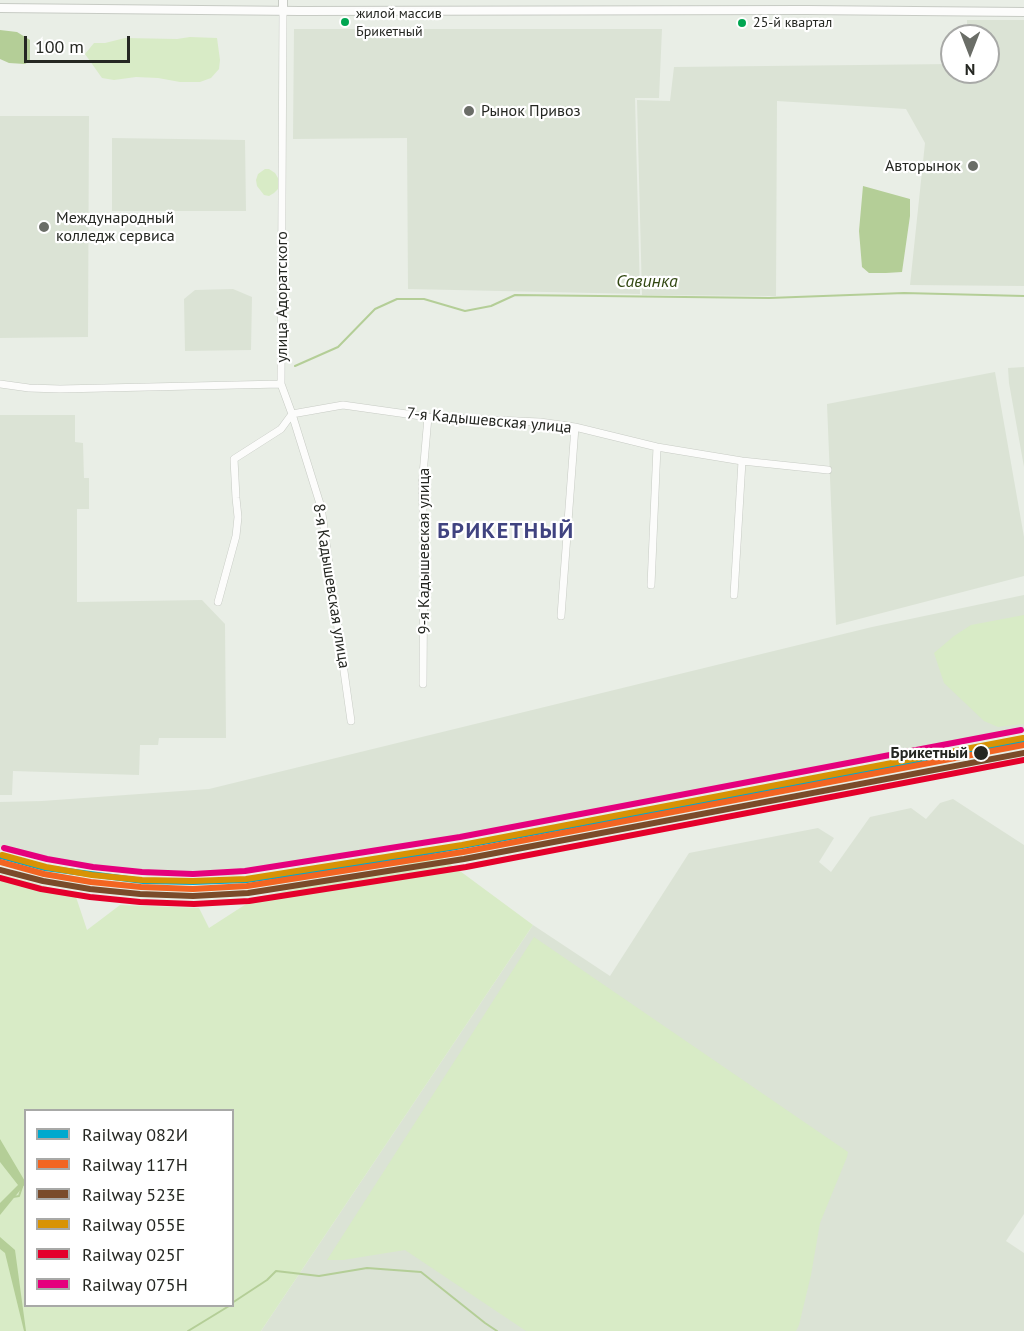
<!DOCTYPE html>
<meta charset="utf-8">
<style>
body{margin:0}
#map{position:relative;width:1024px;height:1331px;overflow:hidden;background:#e9eee6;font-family:"PT Sans",sans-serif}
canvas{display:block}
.legend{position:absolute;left:24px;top:1109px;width:210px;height:198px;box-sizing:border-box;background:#fff;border:2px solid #a8a9a7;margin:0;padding:8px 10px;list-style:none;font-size:18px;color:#252722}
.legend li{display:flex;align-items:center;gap:12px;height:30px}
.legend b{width:30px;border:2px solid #a8a9a7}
.north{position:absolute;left:940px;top:24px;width:60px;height:60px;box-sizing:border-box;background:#fff;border:2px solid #a8a9a7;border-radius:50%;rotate:180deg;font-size:16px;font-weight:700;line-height:24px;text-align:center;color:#252722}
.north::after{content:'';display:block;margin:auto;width:21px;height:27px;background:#6a6d67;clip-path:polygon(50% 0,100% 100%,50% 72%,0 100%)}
.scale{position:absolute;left:24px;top:36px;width:106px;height:27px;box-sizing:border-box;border:3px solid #252722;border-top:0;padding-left:8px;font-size:18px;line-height:21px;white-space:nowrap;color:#252722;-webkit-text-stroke:4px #fff;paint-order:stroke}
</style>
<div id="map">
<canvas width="1024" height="1331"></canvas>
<ul class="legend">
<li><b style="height:8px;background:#00a9ce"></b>Railway 082И</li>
<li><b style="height:8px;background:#f26522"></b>Railway 117Н</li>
<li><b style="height:8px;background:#7a4b2a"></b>Railway 523Е</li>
<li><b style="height:8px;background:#d89305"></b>Railway 055Е</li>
<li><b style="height:8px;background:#e4002b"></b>Railway 025Г</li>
<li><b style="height:8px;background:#e5007d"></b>Railway 075Н</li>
</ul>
<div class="north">N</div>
<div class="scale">100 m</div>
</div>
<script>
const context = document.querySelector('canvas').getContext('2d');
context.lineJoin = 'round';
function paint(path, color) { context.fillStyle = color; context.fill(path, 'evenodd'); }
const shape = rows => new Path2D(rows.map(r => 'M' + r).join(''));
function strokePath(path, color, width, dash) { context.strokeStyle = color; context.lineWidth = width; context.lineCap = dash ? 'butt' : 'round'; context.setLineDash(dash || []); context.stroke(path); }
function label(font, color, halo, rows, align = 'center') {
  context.font = font + ' "PT Sans",sans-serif'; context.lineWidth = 4.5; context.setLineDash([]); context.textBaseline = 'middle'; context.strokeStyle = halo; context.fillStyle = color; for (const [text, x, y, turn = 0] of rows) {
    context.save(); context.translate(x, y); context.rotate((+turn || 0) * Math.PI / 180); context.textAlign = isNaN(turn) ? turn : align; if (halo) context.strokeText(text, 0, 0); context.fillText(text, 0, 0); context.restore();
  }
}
const built = shape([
 [967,20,1024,20,1024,286,910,285,925,143,906,109,777,101,776,296,642,295,637,100,670,101,674,67,952,64,952,72,988,72,988,36,967,36],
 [294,29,662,29,659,98,635,98,640,294,408,289,407,138,293,139],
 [0,116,89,116,88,337,0,338],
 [112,138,245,140,246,211,112,211],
 [233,289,252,297,251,350,185,351,184,299,195,290],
 [1024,367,1024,467,1009,383,1008,368],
 [995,372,1024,537,1024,576,836,625,827,404],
 [0,415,75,415,75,442,83,443,84,478,89,478,89,509,77,509,77,602,202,600,225,624,226,738,159,738,158,745,140,745,139,775,13,771,12,795,0,795],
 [1024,595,1024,731,582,816,233,876,147,876,61,862,0,847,0,802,42,801,209,789,872,627],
 [953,799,1024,845,1024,1214,1006,1241,1024,1253,1024,1331,261,1331,533,925,610,976,689,853,818,828,834,838,819,862,831,872,870,817,911,808,926,819,940,803]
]);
const green = shape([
 [190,37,217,38,220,60,219,69,211,78,200,82,180,82,158,78,136,77,114,80,102,78,85,54,94,43,105,43,125,38,177,39],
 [265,169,269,169,275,173,278,178,278,189,274,193,269,196,264,195,257,186,256,180,258,174],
 [1024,615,1024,724,998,727,984,721,944,683,934,653,954,636,971,625],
 [441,857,533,925,261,1331,0,1331,0,874,75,894,87,930,120,905,199,908,209,928,257,897],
 [26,1110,232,1110,232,1306,26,1306],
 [534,937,848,1152,847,1157,820,1223,811,1275,799,1325,796,1331,526,1331,405,1250,343,1260,327,1260]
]);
const water = shape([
 [0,30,17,32,30,40,30,61,25,64,9,63,0,59],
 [863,186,910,199,910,216,902,272,886,273,869,273,862,267,859,231],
 [0,1139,26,1183,0,1215,0,1203,18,1185,0,1162],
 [0,1237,15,1250,26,1331,24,1331,5,1253,0,1249]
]);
const stream = shape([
 [295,366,338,347,375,309,397,299,424,299,465,311,491,306,515,295,769,298,904,293,1024,296],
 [13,1197,19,1196,22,1187],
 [232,1303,267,1280,276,1271,319,1276,367,1268,421,1272,485,1323,497,1331],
 [188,1331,229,1306]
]);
const minor = shape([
 [283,11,281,384,292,414,321,507,351,721],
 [0,384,29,388,60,389,281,384],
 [651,585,657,447],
 [734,595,742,461],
 [218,602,236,536,238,517,236,498,234,459,281,429,292,414,343,405,428,417,540,422,575,427,657,447,742,461,828,470],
 [561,616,575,427],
 [423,684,424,534,422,486,428,417]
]);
const tertiary = shape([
 [0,8,300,11,806,10,1024,12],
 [283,11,283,0]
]);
const rail1 = shape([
 [0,856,45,868,143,881,193,882,247,880,347,866,462,846,1024,742]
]);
const rail2 = shape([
 [0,862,44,874,91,882,141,887,193,889,247,886,463,852,1024,745]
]);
const rail3 = shape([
 [0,870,43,881,90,889,140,894,193,896,248,893,464,859,1024,753]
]);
const rail4 = shape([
 [2,855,46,867,92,875,142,880,193,881,246,879,462,845,1023,738]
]);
const rail5 = shape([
 [0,878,41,889,90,897,140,902,194,904,249,901,466,867,1024,760]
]);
const rail6 = shape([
 [4,848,47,859,93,867,142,872,193,874,245,871,460,837,1021,730]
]);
const markers = [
 [345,22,5,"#00a651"],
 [742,23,5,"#00a651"],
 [469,111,6,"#6a6d67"],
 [973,166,6,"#6a6d67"],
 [44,227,6,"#6a6d67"],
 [981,753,8,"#252722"]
];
const busNames = [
 ["жилой массив",356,14],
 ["Брикетный",356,32],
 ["25-й квартал",753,23]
];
const poiNames = [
 ["Рынок Привоз",481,111],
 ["Авторынок",961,166,"right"],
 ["Международный",56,218],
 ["колледж сервиса",56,236]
];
const streetNames = [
 ["улица Адоратского",282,297,-90],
 ["7-я Кадышевская улица",489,421,5],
 ["9-я Кадышевская улица",424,551,-90],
 ["8-я Кадышевская улица",331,586,81]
];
const stopNames = [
 ["Брикетный",968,753]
];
const waterNames = [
 ["Савинка",647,282]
];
const districtNames = [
 ["БРИКЕТНЫЙ",506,532]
];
paint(built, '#dbe3d5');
paint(green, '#d8ebc6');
paint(water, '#b4ce97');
strokePath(stream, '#b4ce97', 2);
strokePath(minor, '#c7cbc4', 8);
strokePath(tertiary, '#c7cbc4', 10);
strokePath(minor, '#fcfcfb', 7);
strokePath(tertiary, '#fcfcfb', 8);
strokePath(rail1, '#00a9ce', 6);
strokePath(rail2, '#f26522', 6);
strokePath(rail3, '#7a4b2a', 6);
strokePath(rail4, '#d89305', 6);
strokePath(rail5, '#e4002b', 6);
strokePath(rail6, '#e5007d', 6);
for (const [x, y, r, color] of markers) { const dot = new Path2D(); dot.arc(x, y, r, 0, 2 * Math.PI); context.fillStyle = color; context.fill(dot); strokePath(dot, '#fff', 2); }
label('14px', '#252722', '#fff', busNames, 'left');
label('16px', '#252722', '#fff', poiNames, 'left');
label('16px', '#252722', '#fff', streetNames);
label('bold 16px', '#252722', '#fff', stopNames, 'right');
label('italic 18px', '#324812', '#fff', waterNames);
context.letterSpacing = '1.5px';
label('bold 22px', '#404380', '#fff', districtNames);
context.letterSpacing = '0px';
</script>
